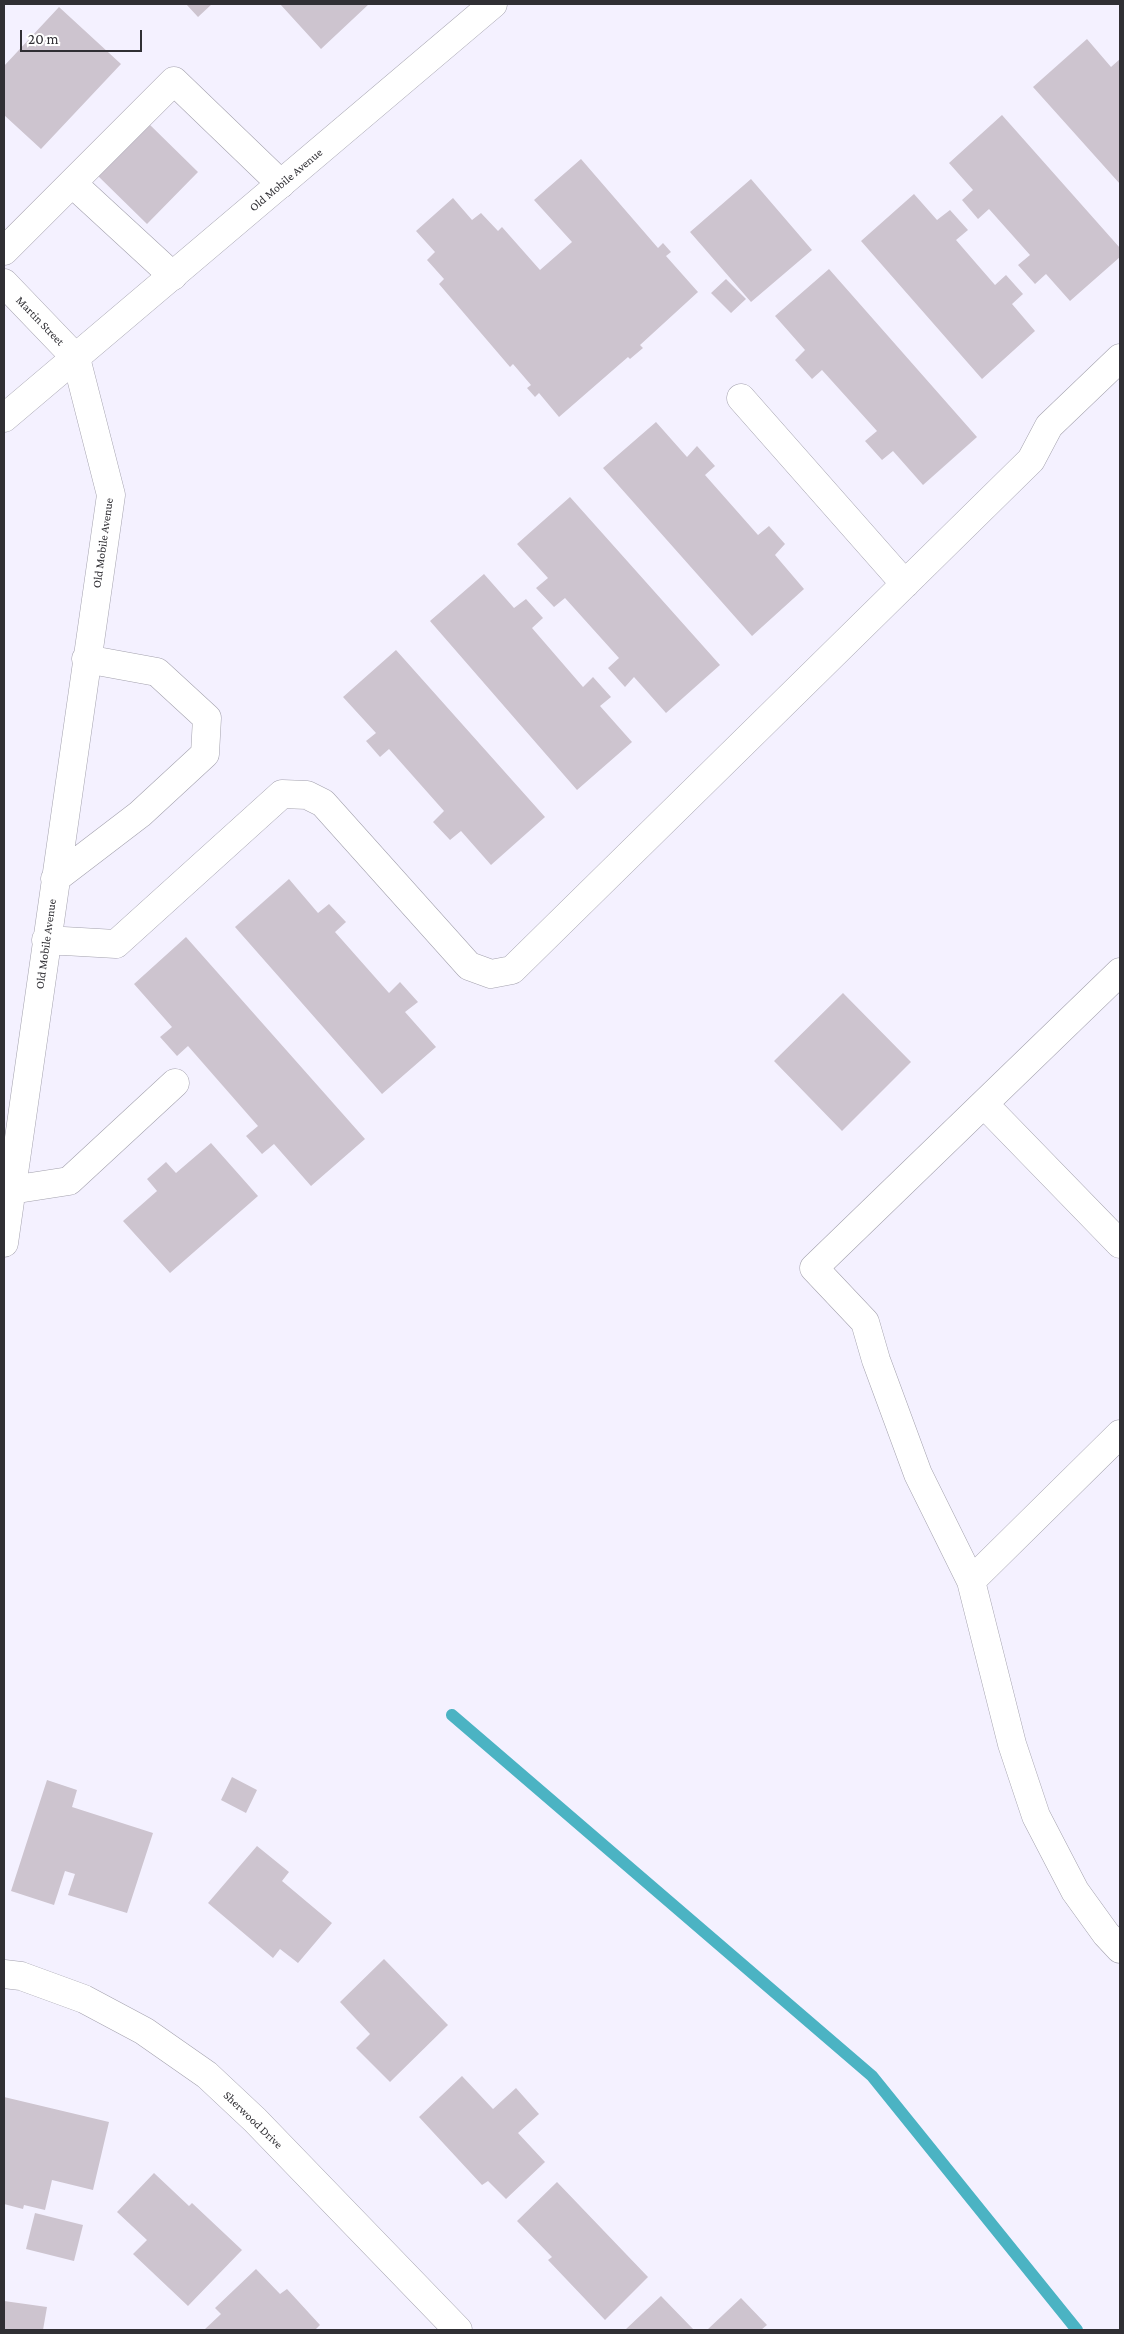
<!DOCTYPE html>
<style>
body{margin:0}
#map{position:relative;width:1124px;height:2334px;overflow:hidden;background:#f4f1ff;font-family:"Crimson Pro",serif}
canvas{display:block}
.frame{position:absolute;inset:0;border:5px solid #302f34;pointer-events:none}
.scale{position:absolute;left:20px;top:30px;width:122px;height:22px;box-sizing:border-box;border:2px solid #302f34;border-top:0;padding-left:6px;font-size:15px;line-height:18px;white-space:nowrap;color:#302f34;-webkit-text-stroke:4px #fff;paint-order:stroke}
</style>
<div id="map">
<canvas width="1124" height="2334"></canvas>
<div class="frame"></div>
<div class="scale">20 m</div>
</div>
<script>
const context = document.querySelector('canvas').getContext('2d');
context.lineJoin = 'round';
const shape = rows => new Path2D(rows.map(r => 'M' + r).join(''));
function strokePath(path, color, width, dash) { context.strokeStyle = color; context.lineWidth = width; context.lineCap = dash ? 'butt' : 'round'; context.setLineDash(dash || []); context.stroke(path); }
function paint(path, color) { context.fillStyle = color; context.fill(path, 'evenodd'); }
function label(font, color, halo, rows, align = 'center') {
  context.font = font + ' "Crimson Pro",serif'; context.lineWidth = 4; context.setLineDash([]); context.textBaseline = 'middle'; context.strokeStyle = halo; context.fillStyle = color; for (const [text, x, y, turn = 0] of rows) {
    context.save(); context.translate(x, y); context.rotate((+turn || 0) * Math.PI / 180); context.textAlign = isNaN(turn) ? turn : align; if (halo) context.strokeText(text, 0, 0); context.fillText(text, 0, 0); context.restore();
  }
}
const stream = shape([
 [452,1715,872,2076,1077,2330]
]);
const building = shape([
 [186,4,212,4,198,17],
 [280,4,369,4,321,49],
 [59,7,121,64,41,149,4,115,4,66],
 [1087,39,1111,67,1120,59,1120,184,1033,87],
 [1002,115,1120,248,1120,257,1070,301,1046,274,1035,284,1018,265,1030,255,989,209,978,219,962,200,973,190,949,163],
 [147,122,198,172,147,224,96,174],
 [581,159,658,248,663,243,671,252,666,256,698,292,640,345,643,348,630,359,628,357,559,417,539,393,535,397,527,388,531,385,513,364,510,367,439,284,444,279,427,260,435,252,416,231,453,198,472,220,481,213,498,231,502,227,540,270,572,242,534,200],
 [751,179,812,250,751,302,690,232],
 [914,194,937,220,950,210,968,230,956,240,975,262,995,285,1006,275,1023,294,1012,304,1035,331,982,379,861,241],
 [829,269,977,437,923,485,893,451,882,460,865,441,877,431,822,370,812,379,795,360,805,350,775,316],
 [726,279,746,299,731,313,711,293],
 [656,422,687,457,697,446,715,466,705,475,758,535,769,526,785,544,775,555,804,589,752,636,603,468],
 [570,497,720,665,666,713,634,677,625,687,608,668,619,658,565,598,554,607,536,588,548,578,517,544],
 [484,574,514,608,526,599,543,618,532,628,583,687,593,677,611,697,600,706,632,742,577,790,430,621],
 [396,650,545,817,491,865,461,831,450,840,433,822,444,811,389,749,380,757,366,741,376,733,343,697],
 [289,879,318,913,329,904,346,922,335,932,389,993,400,982,418,1002,405,1012,436,1047,382,1094,235,927],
 [186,937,365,1139,311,1186,274,1144,262,1154,246,1136,258,1126,188,1046,177,1056,160,1037,172,1027,134,984],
 [843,993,911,1062,842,1131,774,1061],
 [211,1143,258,1196,170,1273,123,1221,157,1191,147,1179,166,1162,176,1173],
 [232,1777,257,1790,246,1813,221,1800],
 [47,1780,77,1790,72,1807,153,1833,127,1913,68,1895,75,1874,65,1871,54,1905,11,1891],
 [257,1846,289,1872,282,1881,332,1923,298,1963,280,1949,273,1958,208,1903],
 [384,1959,448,2025,390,2082,356,2048,370,2034,340,2002],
 [462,2076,493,2109,516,2088,539,2114,518,2133,545,2162,506,2199,488,2181,482,2185,419,2117],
 [4,2097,109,2122,93,2190,52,2180,45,2210,24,2205,23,2209,4,2204],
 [154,2173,189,2206,192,2203,242,2250,188,2306,133,2254,147,2240,117,2212],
 [557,2182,648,2277,605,2320,548,2260,552,2257,517,2221],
 [35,2213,83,2225,74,2261,26,2249],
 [256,2269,280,2294,287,2289,320,2325,316,2329,318,2330,204,2330,221,2314,215,2308],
 [661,2296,694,2330,625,2330],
 [741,2298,767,2325,761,2330,707,2330],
 [4,2301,47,2307,43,2330,4,2330]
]);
const minor = shape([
 [72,183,173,276],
 [4,251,174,81,281,184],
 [4,283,76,358,111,495,4,1243],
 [741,398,905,584],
 [55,879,140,814,205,754,207,718,157,672,86,659],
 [46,940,116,944,282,794,307,795,323,803,469,966,491,974,512,970,1031,460,1049,426,1120,358],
 [984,1104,1120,1244],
 [11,1190,69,1181,175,1083],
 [1120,1434,971,1581,1012,1744,1036,1816,1075,1891,1106,1934,1120,1949],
 [971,1581,918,1474,876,1360,865,1322,814,1268,1120,972],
 [4,1974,21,1976,84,1999,144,2031,207,2075,255,2120,458,2330]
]);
const major = shape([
 [4,418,493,4]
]);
const streetNames = [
 ["Old Mobile Avenue",286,180,-40],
 ["Martin Street",40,321,46],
 ["Old Mobile Avenue",103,543,-82],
 ["Old Mobile Avenue",46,944,-82],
 ["Sherwood Drive",253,2120,44]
];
strokePath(stream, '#4bb3c3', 12);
paint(building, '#cdc4cf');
strokePath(minor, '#a3a1ad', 29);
strokePath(major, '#a3a1ad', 29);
strokePath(minor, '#fff', 28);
strokePath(major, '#fff', 28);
label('12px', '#302f34', '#fff', streetNames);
</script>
